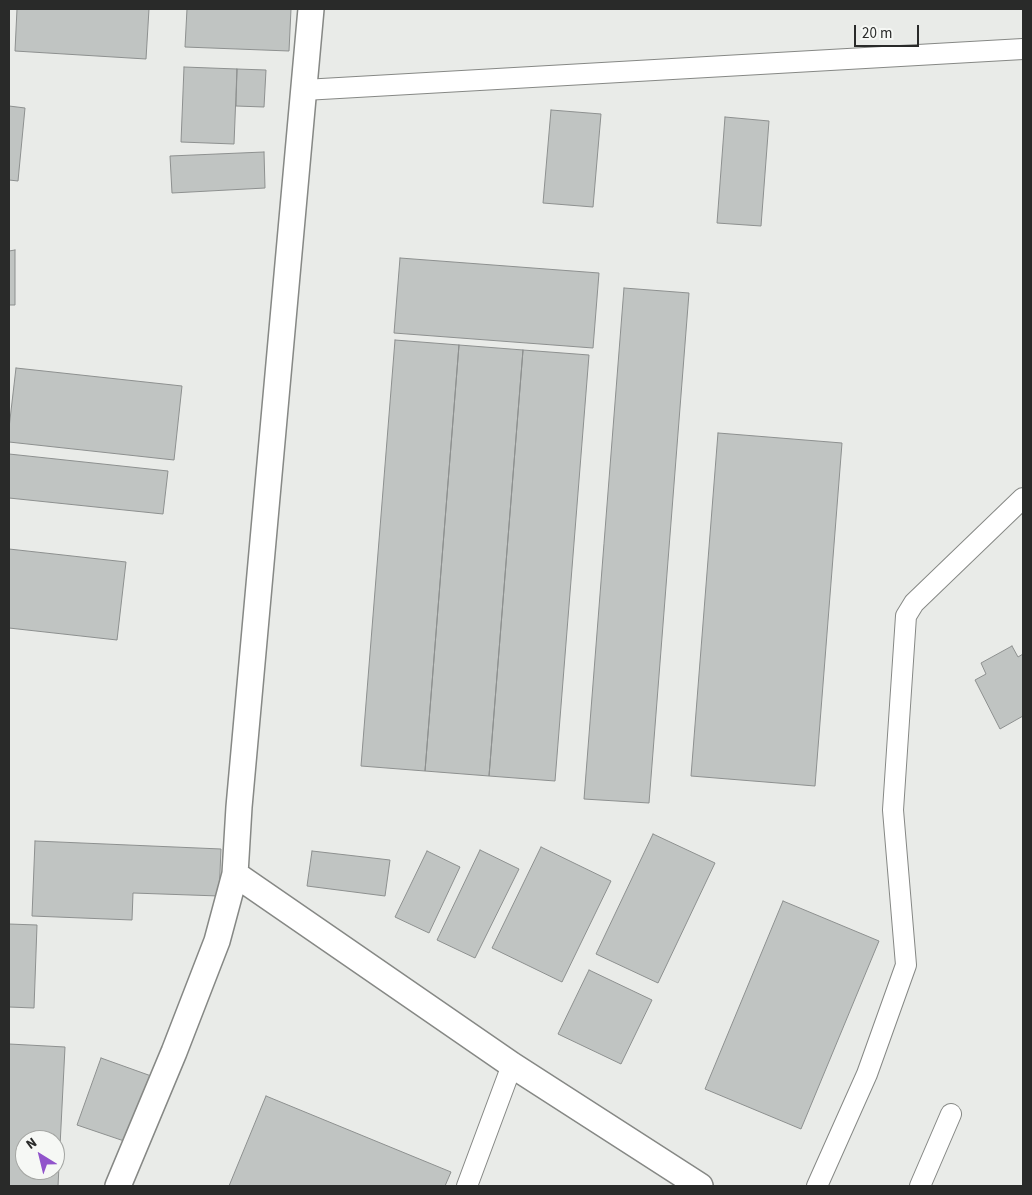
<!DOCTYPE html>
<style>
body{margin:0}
#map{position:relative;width:1032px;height:1195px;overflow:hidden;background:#e9ebe8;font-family:"Source Sans 3",sans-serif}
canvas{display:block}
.frame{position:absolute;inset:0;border:10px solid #292a29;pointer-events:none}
.north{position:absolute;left:15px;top:1130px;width:50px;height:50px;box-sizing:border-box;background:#f6f8f5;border:1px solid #a4a6a3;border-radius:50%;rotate:324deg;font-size:14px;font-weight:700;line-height:20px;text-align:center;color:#292a29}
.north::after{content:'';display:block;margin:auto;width:18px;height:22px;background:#9154cb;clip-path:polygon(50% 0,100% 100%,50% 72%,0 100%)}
.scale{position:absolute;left:854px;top:25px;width:65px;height:22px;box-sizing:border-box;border:2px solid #292a29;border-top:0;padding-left:6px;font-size:15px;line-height:18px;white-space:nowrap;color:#292a29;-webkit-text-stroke:4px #f6f8f5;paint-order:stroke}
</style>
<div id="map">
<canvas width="1032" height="1195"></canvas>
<div class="frame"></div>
<div class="north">N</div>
<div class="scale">20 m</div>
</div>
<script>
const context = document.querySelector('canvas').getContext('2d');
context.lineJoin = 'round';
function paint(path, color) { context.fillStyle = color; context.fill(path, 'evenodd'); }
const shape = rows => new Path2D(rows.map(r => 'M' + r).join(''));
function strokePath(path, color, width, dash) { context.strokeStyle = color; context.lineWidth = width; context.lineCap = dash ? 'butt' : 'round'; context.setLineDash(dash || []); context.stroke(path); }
const building = shape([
 [17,9,149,9,146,59,15,51,17,9],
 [187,9,291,9,289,51,185,47,187,9],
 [184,67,237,69,234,144,181,142,184,67],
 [237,69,266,70,264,107,236,106,237,69],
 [9,106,25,108,18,181,9,180,9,106],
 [551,110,601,114,593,207,543,203,551,110],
 [725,117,769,121,761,226,717,223,725,117],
 [264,152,265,188,172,193,170,156,264,152],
 [15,250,15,305,9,305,9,251,15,250],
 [400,258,599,273,593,348,394,333,400,258],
 [624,288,689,293,649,803,584,799,624,288],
 [395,340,459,345,425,771,361,766,395,340],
 [459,345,523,350,489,776,425,771,459,345],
 [523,350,589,355,555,781,489,776,523,350],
 [16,368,182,386,174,460,9,442,9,428,16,368],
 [718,433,842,443,815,786,691,776,718,433],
 [9,454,168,471,163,514,9,498,9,454],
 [9,549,126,562,117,640,9,628,9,549],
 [1012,646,1018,657,1023,654,1023,716,1000,729,975,680,986,674,981,663,1012,646],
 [653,834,715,863,658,983,596,954,653,834],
 [35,841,221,849,219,896,133,893,132,920,32,916,35,841],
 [541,847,611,881,562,982,492,948,541,847],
 [480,850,519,869,475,958,437,940,480,850],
 [312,851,390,860,385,896,307,886,312,851],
 [427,851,460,867,429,933,395,917,427,851],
 [783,901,879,941,801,1129,705,1089,783,901],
 [9,924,37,925,34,1008,9,1007,9,924],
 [589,970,652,1000,621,1064,558,1034,589,970],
 [9,1044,65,1047,58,1186,9,1186,9,1044],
 [25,1140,55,1140,55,1170,25,1170,25,1140],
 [101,1058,154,1077,130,1143,77,1125,101,1058],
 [266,1096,451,1172,445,1186,229,1186,266,1096]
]);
const minor = shape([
 [304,90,1023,49],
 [467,1186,512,1065],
 [817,1186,867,1074,906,965,893,810,906,616,914,603,1023,498],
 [920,1186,951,1114]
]);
const tertiary = shape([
 [235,874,512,1065,700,1186],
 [118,1186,174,1052,217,941,235,874,239,807,311,9]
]);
paint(building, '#c0c4c2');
strokePath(building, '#8d908f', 1);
strokePath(minor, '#868885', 22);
strokePath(tertiary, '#868885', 28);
strokePath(minor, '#fff', 20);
strokePath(tertiary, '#fff', 25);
</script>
